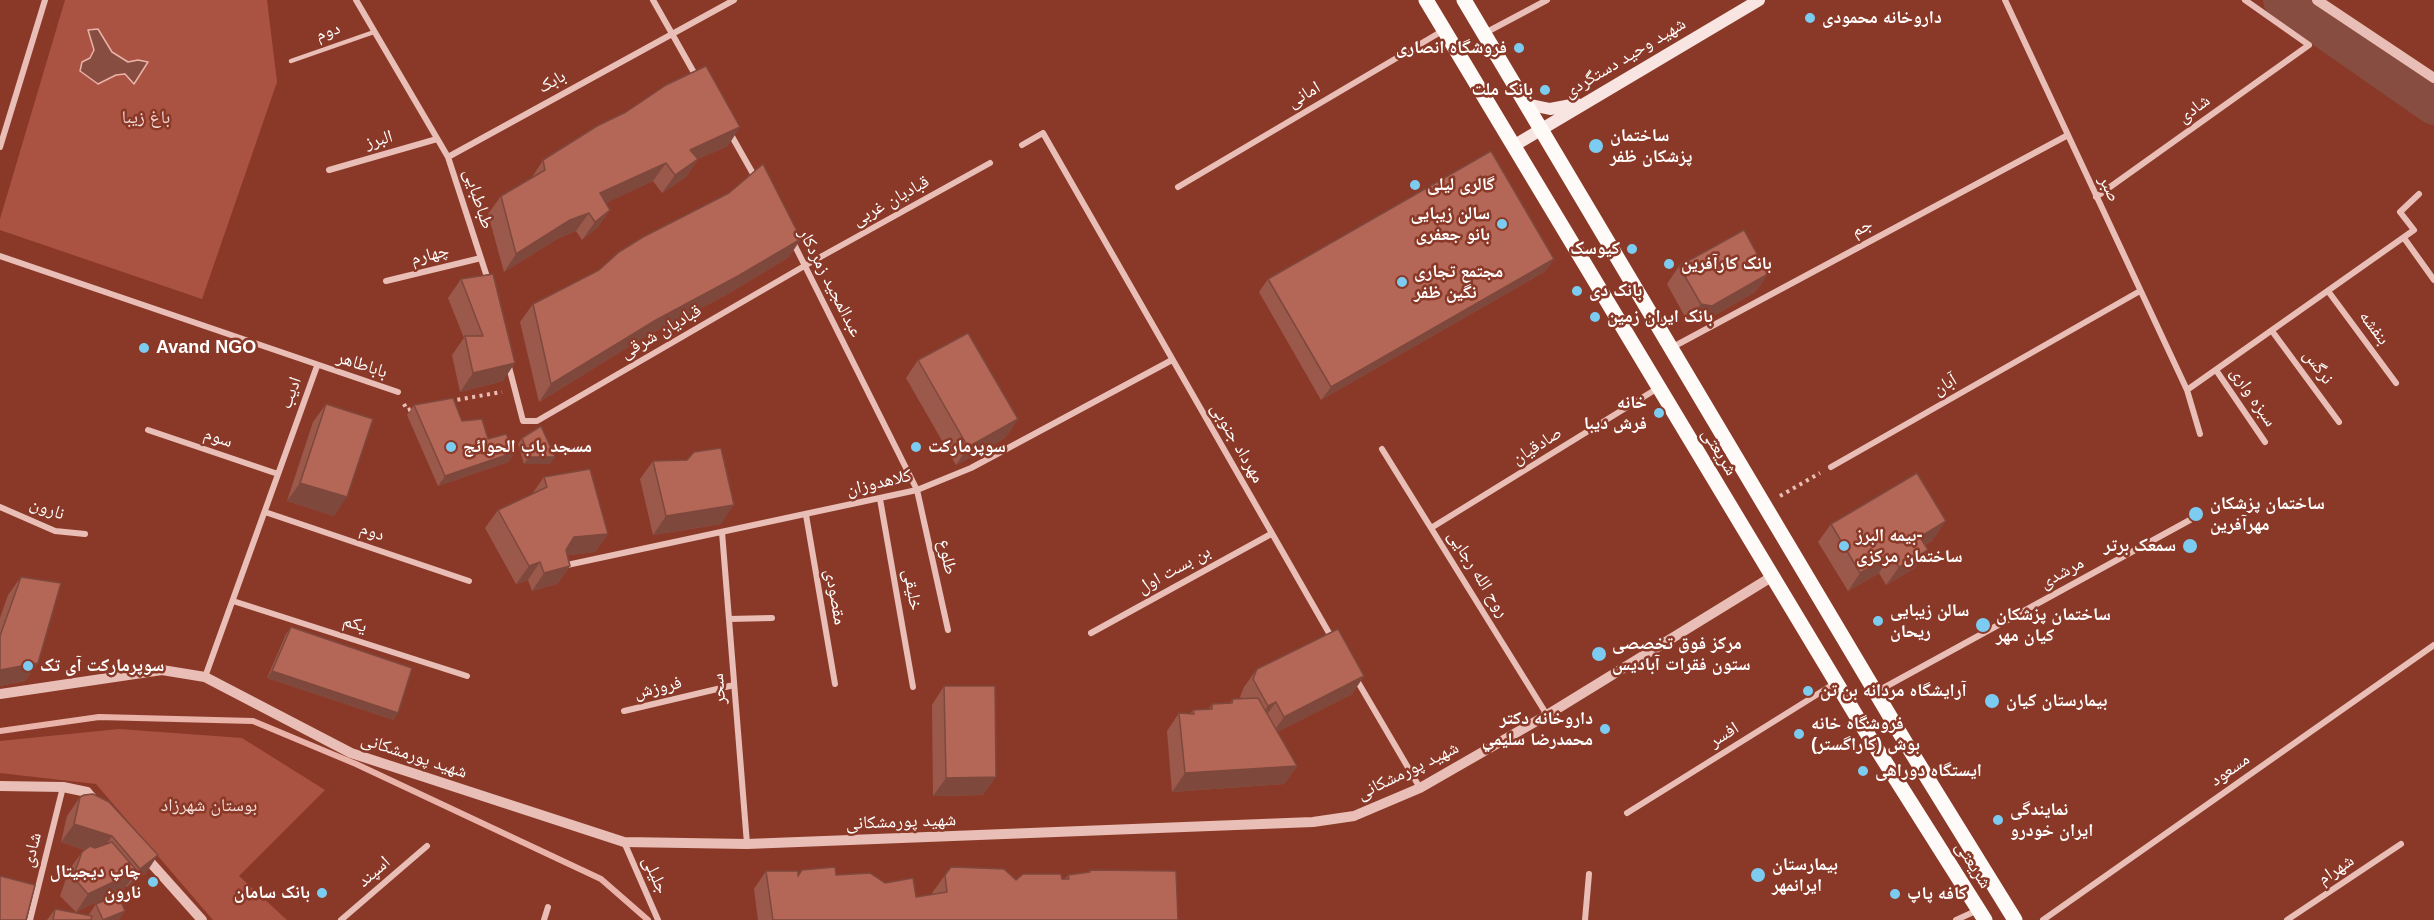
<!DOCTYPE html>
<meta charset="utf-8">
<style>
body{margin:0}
canvas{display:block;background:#8a3928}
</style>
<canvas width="2434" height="920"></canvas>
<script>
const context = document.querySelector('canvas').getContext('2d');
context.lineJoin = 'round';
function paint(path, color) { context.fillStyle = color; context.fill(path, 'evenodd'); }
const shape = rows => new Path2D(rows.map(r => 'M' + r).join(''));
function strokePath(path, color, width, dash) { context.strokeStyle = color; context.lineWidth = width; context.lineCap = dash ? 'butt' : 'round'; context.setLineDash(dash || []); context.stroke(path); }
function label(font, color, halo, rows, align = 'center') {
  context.font = font + ' Helvetica,"Noto Naskh Arabic",sans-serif'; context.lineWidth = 5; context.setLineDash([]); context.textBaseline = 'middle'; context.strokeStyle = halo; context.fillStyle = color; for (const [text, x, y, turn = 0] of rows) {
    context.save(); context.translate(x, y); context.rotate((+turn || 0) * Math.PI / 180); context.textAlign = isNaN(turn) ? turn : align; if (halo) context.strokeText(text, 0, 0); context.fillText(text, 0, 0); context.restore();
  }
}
const green = shape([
 [65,0,267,0,277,82,202,299,0,230,0,219],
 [119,729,242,738,325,790,239,876,287,920,213,920,96,784,0,773,0,741]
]);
const water = shape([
 [98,29,112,52,128,62,138,60,148,62,134,84,125,74,116,75,98,84,80,71,82,62,90,58,94,50,88,30,98,29]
]);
const stream = shape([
 [0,731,99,717,253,721,356,764,601,879,648,920]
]);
const river = shape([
 [2282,0,2434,106]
]);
const path = shape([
 [450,401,502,392],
 [404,404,407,410,416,408],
 [1780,496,1820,473]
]);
const service = shape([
 [291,61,374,32]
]);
const minor = shape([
 [356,0,448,157,489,283],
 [653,0,697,78],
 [2005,0,2187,390,2414,230,2400,212,2419,194],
 [1485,33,1547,0],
 [730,133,756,179],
 [1022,145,1043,133,1333,640],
 [0,147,45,0],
 [448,157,734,0],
 [329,170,437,139],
 [1178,187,1444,30],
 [2096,197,2309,45,2245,0],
 [2404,238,2434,280],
 [793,242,917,490,948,630],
 [0,256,398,392],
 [386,281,481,258],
 [2328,291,2396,383],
 [2272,331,2339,422],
 [1671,348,2068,135],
 [508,363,523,421,537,421,806,265,990,163],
 [2216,370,2265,442],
 [2187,390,2200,434],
 [148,430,278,474],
 [1382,449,1547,715],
 [1831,467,2140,291],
 [880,499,913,687],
 [0,507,55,531,85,534],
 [265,512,469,581],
 [806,515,835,684],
 [1431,528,1658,388],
 [722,532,747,844],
 [567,565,917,490,971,468,1172,360],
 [233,601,467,676],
 [729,619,772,618],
 [1091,633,1271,534],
 [205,677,317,366],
 [1355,677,1420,788],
 [1876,692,2199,515],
 [624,711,734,685],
 [1627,813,1837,682],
 [624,842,658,920],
 [30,920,63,787],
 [341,920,427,846],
 [544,920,548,907],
 [1585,920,1589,874],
 [1956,920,1978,910],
 [2043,920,2434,645],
 [2287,920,2401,844]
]);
const tertiary = shape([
 [2317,0,2434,78],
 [0,694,162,670,205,677,351,753,624,842,747,844,1313,822,1354,816,1420,788,1547,715,1773,576],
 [0,786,63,787,87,792,98,805],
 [143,854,202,920]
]);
const secondary = shape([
 [1526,104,1550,109,1577,104],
 [1515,145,1759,0]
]);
const primary = shape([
 [1426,0,1863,727,1985,920],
 [1464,0,1907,745,2015,920]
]);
const wall = shape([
 [728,146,698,159,686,177,662,193,653,181,605,203,610,210,597,228,582,240,576,231,557,239,504,272,488,214,501,196,531,179,543,160],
 [789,257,726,295,643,338,539,402,520,322,533,304],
 [1554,259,1544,272,1321,400,1259,292,1268,279],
 [1679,266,1768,274,1755,292,1699,324,1688,322,1667,284],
 [461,279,503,381,460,392,452,355,464,338,448,298],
 [918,360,1018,419,1005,438,956,465,906,378],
 [326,404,334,516,287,501,313,422],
 [414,405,462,421,488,439,515,452,508,462,438,486,407,415],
 [522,438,550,464,524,464,518,444],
 [653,461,721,524,653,535,640,479],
 [544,477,608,534,595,552,567,555,570,566,557,584,532,591,528,580,516,584,485,528,498,510,532,494],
 [1831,524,1933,540,1925,545,1915,568,1886,585,1879,573,1848,591,1818,542],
 [21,577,38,663,25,681,0,686,0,618,8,595],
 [291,627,394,720,267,678,286,634],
 [1257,669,1364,676,1352,694,1277,732,1297,766,1284,784,1172,792,1167,731,1179,713,1190,714,1193,710,1209,709,1212,704,1229,704,1233,699,1241,698,1240,697,1244,687],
 [944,686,983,795,933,796,932,705],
 [80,797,146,873,127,887,126,886,124,889,76,912,60,896,69,870,82,852,85,850,61,842,67,816],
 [951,867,1016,880,1065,879,1068,875,1088,872,1090,870,1178,920,758,920,754,889,766,871,798,876,836,875,885,883,916,897,932,895,932,893],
 [96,904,119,920,47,920,55,909,88,916]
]);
const shadedWall = shape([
 [740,127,728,146,678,168,690,150],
 [698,159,686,177,662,193,675,175],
 [666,163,653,181,587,212,600,193],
 [610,210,597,228,582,240,595,222],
 [589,213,576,231,557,239,504,272,516,254,570,220],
 [801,239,789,257,726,295,643,338,539,402,551,384,656,320],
 [1554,259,1544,272,1321,400,1331,387],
 [1768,274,1755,292,1699,324,1688,322,1701,304],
 [515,363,503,381,460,392,473,373],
 [1018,419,1005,438,956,465,968,447],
 [515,452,508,462,438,486,445,476],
 [529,457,555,457,550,464,524,464],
 [300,483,347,497,334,516,287,501],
 [734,505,721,524,653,535,666,516],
 [1946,521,1933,540,1907,555,1920,537],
 [608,534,595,552,562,556,574,537],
 [1928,550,1915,568,1886,585,1899,567],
 [1891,555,1879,573,1848,591,1860,573],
 [540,562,528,580,516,584,529,566],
 [570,566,557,584,532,591,544,573],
 [38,663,25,681,0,686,0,670],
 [272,671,398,713,394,720,267,678],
 [1364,676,1352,694,1271,735,1284,717],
 [1276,702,1263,720,1255,724,1268,706],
 [1297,766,1284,784,1172,792,1185,773],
 [996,777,983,795,933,796,946,778],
 [74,824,112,836,100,855,61,842],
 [158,855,146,873,127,887,140,869],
 [137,871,124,889,76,912,88,894],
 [125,911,119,920,104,920]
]);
const building = shape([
 [706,66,740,127,690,150,698,159,675,175,666,163,600,193,610,210,595,222,589,213,570,220,516,254,501,196,545,170,543,160,597,126,626,112,666,85,706,66],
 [1491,151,1554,259,1331,387,1268,279,1491,151],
 [763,164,801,239,738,276,656,320,551,384,533,304,599,270,619,252,643,237,729,193,763,164],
 [1744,230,1768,274,1712,306,1701,304,1679,266,1744,230],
 [493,274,515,363,473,373,465,336,483,336,461,279,493,274],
 [968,333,1018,419,968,447,918,360,968,333],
 [453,398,462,421,482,419,488,439,506,434,515,452,445,476,414,405,453,398],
 [326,404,373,419,347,497,300,483,326,404],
 [541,426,555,457,529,457,522,438,541,426],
 [721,448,734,505,666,516,653,461,687,460,694,452,721,448],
 [590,469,608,534,574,537,566,550,570,566,544,573,540,562,529,566,498,510,547,487,544,477,590,469],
 [1917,473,1946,521,1920,537,1928,550,1899,567,1891,555,1860,573,1831,524,1917,473],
 [21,577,61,583,38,663,0,670,0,636,21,577],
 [291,627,412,668,398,713,272,671,291,627],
 [1338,629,1364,676,1284,717,1276,702,1268,706,1253,679,1257,669,1338,629],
 [944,686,995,686,996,777,946,778,944,686],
 [1258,698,1297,766,1185,773,1179,713,1194,714,1193,710,1212,709,1212,704,1232,703,1233,699,1258,698],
 [93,794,109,802,158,855,140,869,112,836,74,824,80,797,84,795,93,794],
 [112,842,137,871,88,894,73,877,82,852,90,846,95,848,112,842],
 [835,867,836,875,870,873,885,883,913,878,916,897,947,892,945,875,951,867,1004,869,1016,880,1023,874,1061,874,1062,879,1069,879,1068,875,1090,872,1090,870,1176,871,1178,920,773,920,766,871,798,871,798,876,802,870,835,867],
 [0,876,35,885,26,920,0,920,0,876],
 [118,895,125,911,103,920,96,904,118,895],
 [55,909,92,916,91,920,53,920,55,909]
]);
const markers = [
 [1810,18,6,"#7cccf1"],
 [1519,48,6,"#7cccf1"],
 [1545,90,6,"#7cccf1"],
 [1596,146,8,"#7cccf1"],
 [1415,185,6,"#7cccf1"],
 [1502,224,6,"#7cccf1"],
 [1632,249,6,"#7cccf1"],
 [1669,264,6,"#7cccf1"],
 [1402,282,6,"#7cccf1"],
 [1577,291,6,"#7cccf1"],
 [1595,317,6,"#7cccf1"],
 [144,348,6,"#7cccf1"],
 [1659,413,6,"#7cccf1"],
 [451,447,6,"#7cccf1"],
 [916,447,6,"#7cccf1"],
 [2196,514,8,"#7cccf1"],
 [1844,546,6,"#7cccf1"],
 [2190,546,8,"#7cccf1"],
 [1878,621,6,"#7cccf1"],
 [1983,625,8,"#7cccf1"],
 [1599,654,8,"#7cccf1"],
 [28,666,6,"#7cccf1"],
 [1808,691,6,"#7cccf1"],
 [1992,701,8,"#7cccf1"],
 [1605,729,6,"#7cccf1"],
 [1799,734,6,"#7cccf1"],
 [1863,771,6,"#7cccf1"],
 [1998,820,6,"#7cccf1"],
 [1758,875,8,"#7cccf1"],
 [153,882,6,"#7cccf1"],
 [322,893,6,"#7cccf1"],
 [1895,894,6,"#7cccf1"]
];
const poiNames = [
 ["داروخانه محمودی",1822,18],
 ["فروشگاه انصاری",1507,48,"right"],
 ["بانک ملت",1533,90,"right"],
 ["ساختمان",1610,136],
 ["پزشکان ظفر",1610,157],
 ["گالری لیلی",1427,185],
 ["سالن زیبایی",1490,214,"right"],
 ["بانو جعفری",1490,235,"right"],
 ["کیوسک",1620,249,"right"],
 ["بانک کارآفرین",1681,264],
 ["مجتمع تجاری",1414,272],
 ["نگین ظفر",1414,293],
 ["بانک دی",1589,291],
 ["بانک ایران زمین",1607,317],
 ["Avand NGO",156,348],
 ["خانه",1647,403,"right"],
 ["فرش دیبا",1647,424,"right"],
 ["مسجد باب الحوائج",463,447],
 ["سوپرمارکت",928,447],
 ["ساختمان پزشکان",2210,504],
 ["مهرآفرین",2210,525],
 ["بیمه البرز-",1856,536],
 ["ساختمان مرکزی",1856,557],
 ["سمعک برتر",2176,546,"right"],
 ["سالن زیبایی",1890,611],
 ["ریحان",1890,632],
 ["ساختمان پزشکان",1996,615],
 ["کیان مهر",1996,636],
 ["مرکز فوق تخصصی",1612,644],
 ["ستون فقرات آبادیس",1612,665],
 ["سوپرمارکت آی تک",40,666],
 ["آرایشگاه مردانه بن تن",1820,691],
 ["بیمارستان کیان",2006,701],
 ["داروخانه دكتر",1593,719,"right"],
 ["محمدرضا سليمي",1593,740,"right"],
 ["فروشگاه خانه",1811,724],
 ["بوش (کاراگستر)",1811,745],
 ["ایستگاه دوراهی",1875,771],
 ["نمایندگی",2010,810],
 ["ایران خودرو",2010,831],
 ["بیمارستان",1772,865],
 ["ایرانمهر",1772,886],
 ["چاپ دیجیتال",141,872,"right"],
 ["نارون",141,893,"right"],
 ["بانک سامان",310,893,"right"],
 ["کافه پاپ",1907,894]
];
const streetNames = [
 ["دوم",328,32,-19],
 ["شهید وحید دستگردی",1625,58,-31],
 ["بابک",552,82,-29],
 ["امانی",1304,95,-30],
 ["شادی",2194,109,-36],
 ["البرز",379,140,-16],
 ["صبر",2109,189,65],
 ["طباطبایی",478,199,72],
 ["قبادیان غربی",891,201,-29],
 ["جم",1862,228,-28],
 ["چهارم",430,255,-14],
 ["عبدالمجید زمردکار",830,283,63],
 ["بنفشه",2374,328,53],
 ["قبادیان شرقی",661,332,-30],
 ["باباطاهر",362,365,18],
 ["نرگس",2318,367,54],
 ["آبان",1945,385,-30],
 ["ادیب",291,393,-70],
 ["سبزه واری",2253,397,56],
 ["سوم",218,438,19],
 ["مهرداد جنوبی",1237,443,60],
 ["صادقیان",1537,446,-32],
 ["شریعتی",1719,452,59],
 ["کلاهدوزان",879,483,-13],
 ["نارون",47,509,20],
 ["دوم",372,532,19],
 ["طلوع",947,557,78],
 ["بن بست اول",1174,570,-29],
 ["مرشدی",2062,573,-29],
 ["روح الله رجایی",1478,574,58],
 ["خلیقی",912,590,80],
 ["مقصودی",835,597,80],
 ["یکم",355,624,18],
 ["فروزش",658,688,-13],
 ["سحر",719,689,-95],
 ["افسر",1724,735,-32],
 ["شهید پورمشکانی",414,756,18],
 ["مسعود",2230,770,-35],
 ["شهید پورمشکانی",1408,771,-26],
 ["شهید پورمشکانی",901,822,-2],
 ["شادی",32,850,-76],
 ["شریعتی",1973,865,58],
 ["شهرام",2336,870,-34],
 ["اسپند",374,872,-41],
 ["جلیلی",655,875,66]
];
const parkNames = [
 ["باغ زیبا",146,118],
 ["بوستان شهرزاد",209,806]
];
paint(green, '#aa5343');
paint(water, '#874d40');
strokePath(water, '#eab3aa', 1.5);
strokePath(stream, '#eab3aa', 6);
strokePath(river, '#874d40', 38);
strokePath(path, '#e9beb6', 4, [3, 4.5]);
strokePath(service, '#e9beb6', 4.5);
strokePath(minor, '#e9beb6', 6);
strokePath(tertiary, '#e9beb6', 10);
strokePath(secondary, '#f8e4e0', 12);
strokePath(primary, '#fefaf8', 15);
paint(wall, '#9b594b');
paint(shadedWall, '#7e483d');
paint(building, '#b46757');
strokePath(building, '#7e483d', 1.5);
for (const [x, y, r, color] of markers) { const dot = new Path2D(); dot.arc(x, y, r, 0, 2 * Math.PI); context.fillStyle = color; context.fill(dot); strokePath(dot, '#8a3928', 2); }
label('bold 18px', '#fff', '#8a3928', poiNames, 'left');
label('18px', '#fff', '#8a3928', streetNames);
label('18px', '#f7deda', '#8a3928', parkNames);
</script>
